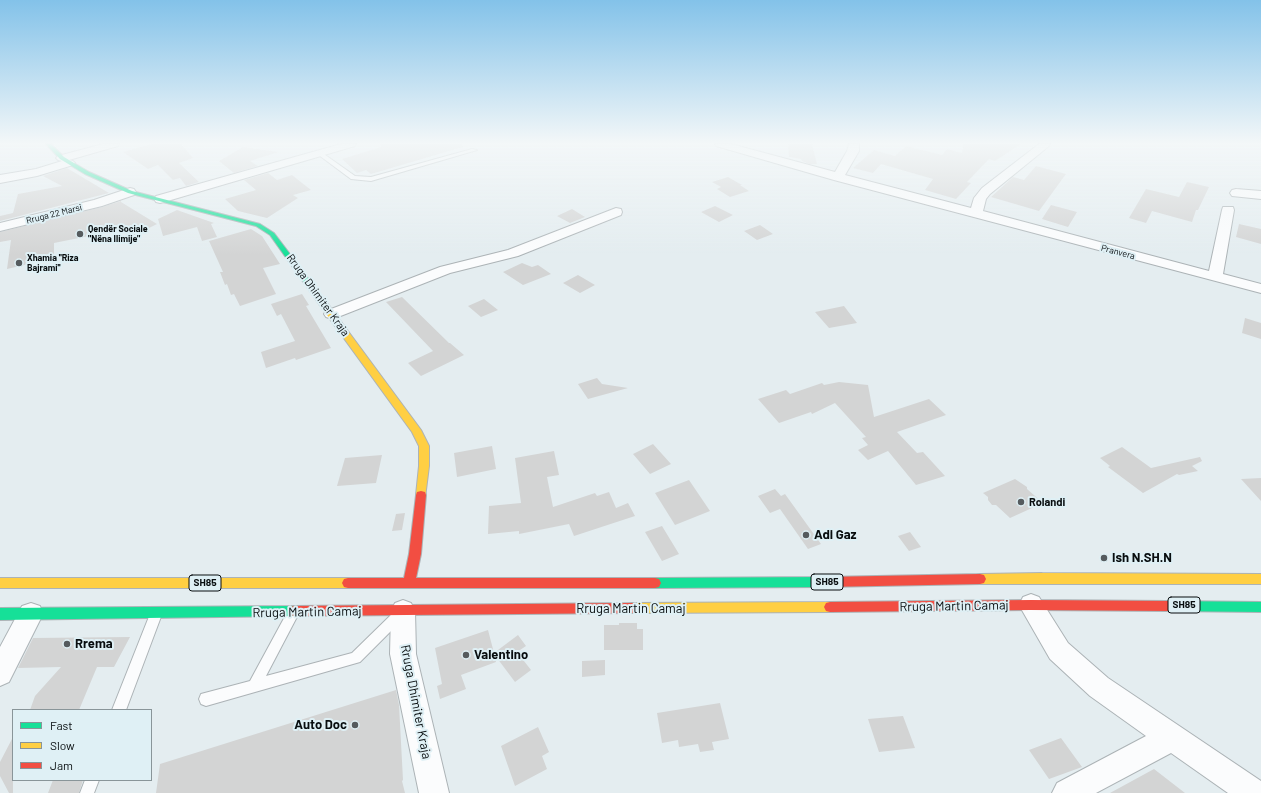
<!DOCTYPE html>
<meta charset="utf-8">
<style>
body{margin:0}
#map{position:relative;width:1261px;height:793px;overflow:hidden;background:#e4edf0;font-family:Barlow,sans-serif}
canvas{display:block}
.legend{position:absolute;left:12px;top:709px;width:140px;height:72px;box-sizing:border-box;background:#dff0f5;border:1px solid #899599;margin:0;padding:5px 7px;list-style:none;font-size:12px;color:#080d0f}
.legend li{display:flex;align-items:center;gap:8px;height:20px}
.legend b{width:20px;border:1px solid #899599}
</style>
<div id="map">
<canvas width="1261" height="793"></canvas>
<ul class="legend">
<li><b style="height:5px;background:#16e098"></b>Fast</li>
<li><b style="height:5px;background:#ffcf43"></b>Slow</li>
<li><b style="height:5px;background:#f24e42"></b>Jam</li>
</ul>
</div>
<script>
const context = document.querySelector('canvas').getContext('2d');
context.lineJoin = 'round';
function paint(path, color) { context.fillStyle = color; context.fill(path, 'evenodd'); }
const shape = rows => new Path2D(rows.map(r => 'M' + r).join(''));
function strokePath(path, color, width, dash) { context.strokeStyle = color; context.lineWidth = width; context.lineCap = dash ? 'butt' : 'round'; context.setLineDash(dash || []); context.stroke(path); }
function label(font, color, halo, rows, align = 'center') {
  context.font = font + ' Barlow,sans-serif'; context.lineWidth = 4; context.setLineDash([]); context.textBaseline = 'middle'; context.strokeStyle = halo; context.fillStyle = color; for (const [text, x, y, turn = 0] of rows) {
    context.save(); context.translate(x, y); context.rotate((+turn || 0) * Math.PI / 180); context.textAlign = isNaN(turn) ? turn : align; if (halo) context.strokeText(text, 0, 0); context.fillText(text, 0, 0); context.restore();
  }
}
const building = shape([
 [151,144,181,144,193,158,179,163,199,182,186,186,180,178,173,180,158,165,148,169,123,152],
 [380,144,462,144,463,147,371,174,366,170,357,173,342,159,381,147],
 [788,144,812,144,817,164,809,164,802,161,801,159,789,157],
 [963,144,1021,144,995,161,989,159,967,182,971,183,956,199,925,190,933,179,881,164,873,173,853,168,874,150,895,156,906,146,942,155,947,149,962,153],
 [243,147,279,152,250,161,258,166,234,173,219,161],
 [1036,166,1066,174,1039,211,991,197,1013,177,1024,180],
 [67,168,109,193,0,221,0,216,13,213,18,194,62,186,43,176],
 [268,173,277,180,292,175,311,190,293,195,298,198,267,218,238,211,225,199,256,190,244,180],
 [728,177,742,185,740,185,749,191,730,197,717,189,721,187,712,182],
 [1187,182,1209,187,1198,210,1196,210,1192,222,1152,211,1146,223,1129,218,1146,189,1179,197],
 [121,201,121,202,157,224,135,235,105,223,104,233,54,243,54,258,7,269,11,240,0,242,0,232,102,207],
 [1051,205,1077,212,1068,227,1042,219],
 [715,206,733,215,719,222,701,212],
 [572,209,585,217,570,223,557,216],
 [177,210,214,223,211,224,217,237,202,241,197,227,163,236,158,219],
 [1239,224,1261,229,1261,244,1236,237],
 [760,225,773,234,757,240,744,231],
 [251,229,262,236,280,264,263,268,276,294,240,306,234,294,231,295,227,284,225,285,220,272,223,272,209,241],
 [522,263,532,267,538,265,551,274,523,285,503,272],
 [578,275,595,285,580,293,563,283],
 [302,294,309,305,306,306,331,348,296,360,295,358,266,368,261,352,295,341,281,314,277,316,271,304],
 [402,297,449,343,450,343,464,355,421,376,408,363,433,351,386,302],
 [484,299,498,310,481,317,468,306],
 [844,306,857,323,829,328,815,312],
 [1245,318,1261,323,1261,339,1242,333],
 [597,378,602,384,628,388,588,399,578,384],
 [839,382,868,385,874,417,929,399,946,415,897,432,917,453,923,452,945,476,916,485,888,451,868,460,858,450,868,445,862,438,866,437,835,403,812,414,811,412,779,423,758,399,786,390,790,394,822,383,824,385],
 [653,444,671,464,650,474,633,454],
 [492,446,496,469,457,477,454,453],
 [1122,447,1151,468,1200,457,1202,461,1192,466,1198,471,1179,475,1177,474,1143,493,1108,467,1110,466,1100,458],
 [554,451,559,475,547,477,553,507,595,493,597,496,609,492,616,508,628,503,635,516,574,536,569,524,519,534,519,531,488,534,489,506,521,503,515,458],
 [382,455,376,483,337,486,345,458],
 [1261,478,1261,501,1241,479],
 [1015,479,1027,487,1027,489,1043,503,1010,518,996,505,992,505,988,500,988,497,983,493],
 [689,480,710,511,675,525,655,493],
 [775,489,781,496,785,494,821,544,808,549,780,509,770,513,758,496],
 [405,513,402,530,392,531,396,514],
 [662,526,679,554,662,561,645,532],
 [910,532,921,547,909,551,898,536],
 [619,623,637,623,637,629,643,629,643,650,604,650,604,625,619,625],
 [488,630,494,653,518,635,526,646,517,652,531,670,515,682,494,654,496,662,461,675,466,689,440,699,437,686,442,684,435,648],
 [130,637,114,667,97,667,79,710,30,710,35,696,61,667,18,668,33,638],
 [605,660,605,675,582,677,582,661],
 [396,690,399,705,403,780,402,781,405,793,156,793,160,764],
 [720,703,729,739,712,742,714,750,700,752,698,744,679,747,678,740,662,743,657,713],
 [903,716,915,748,879,752,868,719],
 [538,727,549,752,542,756,547,769,515,786,501,746],
 [13,737,13,793,9,793,0,776,0,762],
 [1061,738,1082,767,1049,779,1029,750],
 [1154,769,1185,793,1110,793],
 [53,780,83,780,79,793,48,793]
]);
const lane = shape([
 [472,149,477,150,371,181,351,179,316,153,321,152,355,176,371,177,472,149],
 [156,608,160,610,162,614,126,710,112,710,150,614,152,610,156,608],
 [293,608,297,609,299,613,266,676,352,653,395,611,399,609,403,611,405,615,403,619,360,662,206,706,201,704,199,699,201,694,250,681,289,609,293,608],
 [85,780,99,780,94,793,80,793,85,780]
]);
const street = shape([
 [103,144,119,144,118,146,69,160,73,161,75,163,73,165,37,176,0,183,0,175,36,169,62,161,58,160,56,158,58,156,103,144],
 [341,144,356,144,355,146,164,202,160,203,156,202,154,199,156,196,341,144],
 [715,144,731,144,835,172,847,151,849,144,859,144,859,151,845,175,971,208,974,198,982,188,1039,144,1050,144,1049,146,990,194,986,199,983,211,1209,271,1222,210,1223,207,1233,207,1234,210,1223,274,1261,284,1261,293,834,180,716,146,715,144],
 [130,188,134,189,136,192,134,195,102,206,0,231,0,223,94,200,130,188],
 [1236,189,1261,191,1261,199,1232,196,1230,193,1232,190,1236,189],
 [616,208,621,209,622,212,621,215,518,256,450,273,338,317,332,319,326,317,324,314,326,311,440,267,508,250,616,208],
 [1031,594,1039,597,1068,643,1108,678,1261,781,1261,793,1228,793,1171,753,1096,793,1052,793,1057,783,1146,736,1090,696,1050,659,1019,605,1023,597,1031,594],
 [403,600,411,603,415,611,416,654,449,793,419,793,390,654,391,611,395,603,403,600],
 [31,603,40,606,43,614,9,682,0,686,0,647,22,606,31,603]
]);
const fast = shape([
 [46,144,51,144,64,157,89,172,132,191,260,224,274,233,326,302,325,304,319,304,270,235,256,226,128,193,85,174,60,159,46,144],
 [825,577,829,578,831,582,829,586,825,587,655,588,651,587,649,583,651,579,655,578,825,577],
 [1167,601,1261,602,1261,612,1167,611,1163,610,1161,606,1163,602,1167,601],
 [294,606,298,607,300,611,298,615,294,616,0,620,0,608,294,606]
]);
const slow = shape([
 [319,300,325,300,421,430,429,446,429,466,425,498,421,499,417,498,416,495,419,466,419,446,412,432,319,304,319,300],
 [1042,573,1261,574,1261,584,980,584,976,583,974,579,976,575,980,574,1042,573],
 [0,578,348,578,352,579,354,583,352,587,348,588,0,588,0,578],
 [830,602,834,603,836,607,834,611,830,612,632,613,628,612,626,608,628,604,632,603,830,602]
]);
const jam = shape([
 [421,491,425,492,426,495,421,554,416,578,655,578,659,579,661,583,659,587,655,588,348,588,344,587,342,583,344,579,348,578,404,578,409,554,416,495,417,492,421,491],
 [980,574,984,575,986,579,984,583,980,584,825,587,821,586,819,582,821,578,825,577,980,574],
 [1031,600,1167,601,1171,602,1173,606,1171,610,1167,611,1031,610,830,612,826,611,824,607,826,603,830,602,1031,600],
 [632,603,636,604,638,608,636,612,632,613,294,616,290,615,288,611,290,607,294,606,632,603]
]);
const markers = [
 [80,234,4,"#555b5e"],
 [19,263,4,"#555b5e"],
 [1021,502,4,"#555b5e"],
 [806,535,4,"#555b5e"],
 [1104,558,4,"#555b5e"],
 [67,644,4,"#555b5e"],
 [466,655,4,"#555b5e"],
 [355,725,4,"#555b5e"]
];
const farStreetnames = [
 ["Rruga 22 Marsi",54,214,-14],
 ["Pranvera",1118,252,15]
];
const farPoinames = [
 ["Qendër Sociale",88,229],
 ["\"Nëna Ilimije\"",88,239],
 ["Xhamia ''Riza",27,258],
 ["Bajrami''",27,268]
];
const shields = [
 [827,582,32],
 [205,583,32],
 [1184,605,32]
];
const shieldNames = [
 ["SH85",827,582],
 ["SH85",205,583],
 ["SH85",1184,605]
];
const streetNames = [
 ["Rruga Dhimiter Kraja",318,295,54]
];
const poiNames = [
 ["Rolandi",1029,502]
];
const nearPoinames = [
 ["Adi Gaz",814,535],
 ["Ish N.SH.N",1112,558],
 ["Rrema",75,644],
 ["Valentino",474,655],
 ["Auto Doc",347,725,"right"]
];
const nearStreetnames = [
 ["Rruga Martin Camaj",954,606,-1],
 ["Rruga Martin Camaj",631,609],
 ["Rruga Martin Camaj",307,612,-1],
 ["Rruga Dhimiter Kraja",416,702,79]
];
paint(building, '#d3d4d4');
strokePath(lane, '#acb3b6', 2);
strokePath(street, '#acb3b6', 2);
strokePath(fast, '#acb3b6', 2);
strokePath(slow, '#acb3b6', 2);
strokePath(jam, '#acb3b6', 2);
paint(lane, '#fbfcfd');
paint(street, '#fbfcfd');
paint(fast, '#16e098');
paint(slow, '#ffcf43');
paint(jam, '#f24e42');
const sky = context.createLinearGradient(0, 0, 0, 255);
sky.addColorStop(0, '#83c2e9');
sky.addColorStop(0.56, '#f3f7f8');
sky.addColorStop(1, '#f3f7f800');
context.fillStyle = sky;
context.fillRect(0, 0, 1261, 255);
for (const [x, y, r, color] of markers) { const dot = new Path2D(); dot.arc(x, y, r, 0, 2 * Math.PI); context.fillStyle = color; context.fill(dot); strokePath(dot, '#dff0f5', 1.5); }
label('9px', '#080d0f', '#dff0f5', farStreetnames);
label('bold 9px', '#080d0f', '#dff0f5', farPoinames, 'left');
for (const [x, y, w] of shields) { const box = new Path2D(); box.roundRect(x - w / 2, y - 8, w, 16, 3); context.fillStyle = '#dff0f5'; context.fill(box); strokePath(box, '#080d0f', 1); }
label('bold 10px', '#080d0f', null, shieldNames);
label('11px', '#080d0f', '#dff0f5', streetNames);
label('bold 11px', '#080d0f', '#dff0f5', poiNames, 'left');
label('bold 13px', '#080d0f', '#dff0f5', nearPoinames, 'left');
label('13px', '#080d0f', '#dff0f5', nearStreetnames);
</script>
